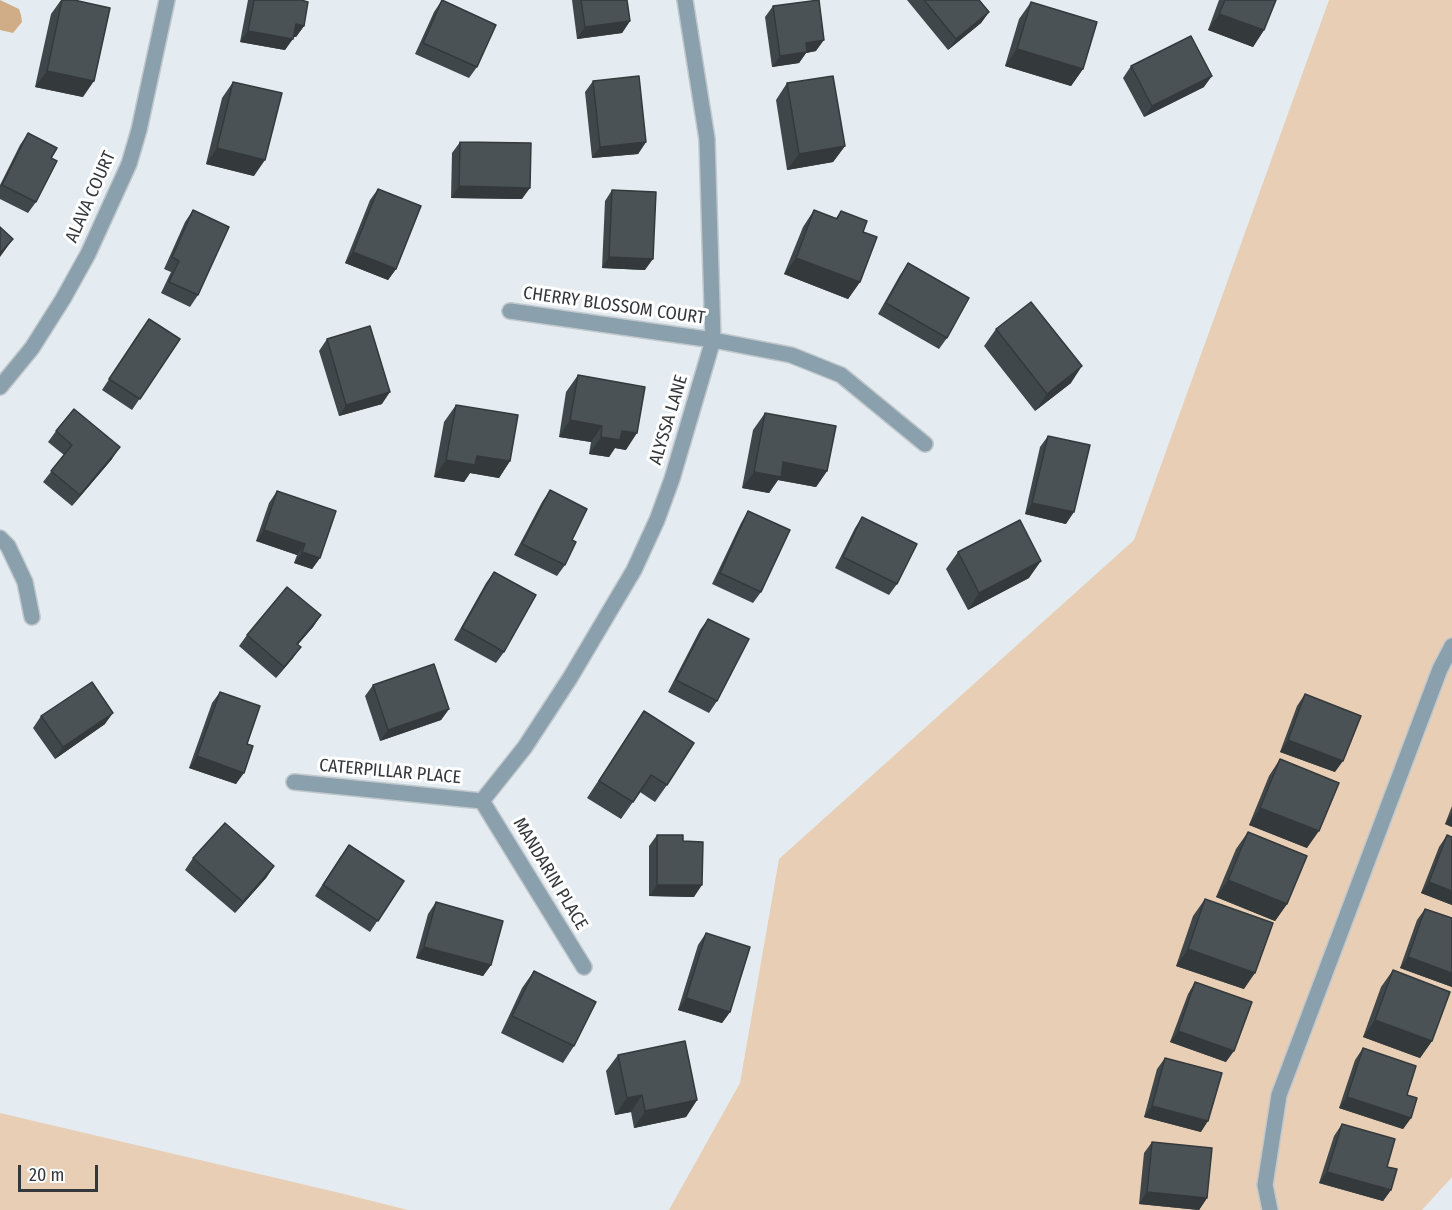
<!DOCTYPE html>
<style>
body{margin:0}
#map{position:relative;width:1452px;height:1210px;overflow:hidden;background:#e4ecf1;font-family:"Fira Sans Condensed",sans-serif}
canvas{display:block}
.scale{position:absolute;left:18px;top:1165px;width:80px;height:27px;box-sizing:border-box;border:3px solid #35383a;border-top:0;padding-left:8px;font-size:18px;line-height:21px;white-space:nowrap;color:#35383a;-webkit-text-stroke:4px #fff;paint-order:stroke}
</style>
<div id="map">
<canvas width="1452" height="1210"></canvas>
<div class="scale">20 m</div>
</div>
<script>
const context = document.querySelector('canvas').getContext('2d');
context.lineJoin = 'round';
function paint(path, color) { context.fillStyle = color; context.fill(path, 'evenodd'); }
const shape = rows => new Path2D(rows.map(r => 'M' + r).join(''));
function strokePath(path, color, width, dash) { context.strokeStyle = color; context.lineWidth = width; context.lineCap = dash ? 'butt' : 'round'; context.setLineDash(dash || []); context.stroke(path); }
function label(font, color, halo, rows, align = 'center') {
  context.font = font + ' "Fira Sans Condensed",sans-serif'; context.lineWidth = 6; context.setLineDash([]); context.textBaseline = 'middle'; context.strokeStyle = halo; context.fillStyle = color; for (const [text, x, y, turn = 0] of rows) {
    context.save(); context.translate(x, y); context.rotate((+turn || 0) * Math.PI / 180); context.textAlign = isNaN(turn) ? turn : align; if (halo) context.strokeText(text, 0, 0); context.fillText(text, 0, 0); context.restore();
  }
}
const green = shape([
 [1329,0,1452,0,1452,1177,1422,1210,669,1210,740,1083,779,859,1134,540],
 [0,1113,340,1193,408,1210,0,1210]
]);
const water = shape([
 [0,0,19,9,21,15,22,22,13,33,0,30]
]);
const street = shape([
 [510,311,713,340,791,355,841,375,925,444],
 [0,387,32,348,63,299,88,254,129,164,139,130,167,0],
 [0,538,8,546,25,582,32,617],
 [294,782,482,801],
 [482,801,525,747,570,678,634,570,657,520,672,479,713,340,707,139,685,0],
 [482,801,584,967],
 [1270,1210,1265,1185,1279,1095,1440,669,1452,646]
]);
const wall = shape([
 [61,0,74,0,83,97,35,87,51,14],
 [248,0,301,0,304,26,296,37,293,37,285,50,240,42],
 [442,0,477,67,469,78,415,54,434,12],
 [572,0,627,0,630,21,622,33,577,39],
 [907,0,979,0,989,12,981,23,948,50],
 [1219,0,1276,0,1264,30,1253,47,1208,30],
 [1031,2,1083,69,1071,86,1005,66,1019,19],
 [773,6,816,51,806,53,799,63,772,67,765,17],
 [1131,66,1204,87,1144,117,1123,78],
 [593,81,646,142,638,154,592,158,585,92],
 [233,82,254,176,206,164,222,98],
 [787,83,845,146,833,162,787,170,776,100],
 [28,133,51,158,36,202,28,213,0,199,0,185,20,145],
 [460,142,522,199,451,198,452,153],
 [378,189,396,269,388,280,345,263,370,200],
 [612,190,645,270,602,268,605,201],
 [193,210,198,295,190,307,161,293,171,272,164,269,185,222],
 [814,210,836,218,841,211,863,232,860,282,848,299,784,274,803,227],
 [908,263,947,338,939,349,878,314,900,275],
 [996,329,1071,383,1035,411,984,346],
 [141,330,180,339,132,410,102,390],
 [327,339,382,404,339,416,319,351],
 [578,375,626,450,615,448,609,457,589,454,591,442,559,437,566,392],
 [456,405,510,461,499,478,470,473,464,482,434,477,444,422],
 [765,413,827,471,816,487,778,480,769,493,742,488,753,430],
 [56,431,112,459,72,506,43,482,64,455,48,442],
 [1048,436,1066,524,1025,514,1040,447],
 [550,490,572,540,565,565,557,576,514,555,542,502],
 [277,491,320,558,312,569,294,563,297,555,256,541,269,503],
 [748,511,761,592,753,603,712,584,741,523],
 [862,517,897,584,889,595,835,568,855,528],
 [958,552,1029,578,968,610,946,569],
 [494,572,504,652,496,663,454,640,486,583],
 [321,615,313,627,298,644,293,658,276,678,239,646,247,635],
 [708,619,717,701,709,713,668,692,700,630],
 [373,685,449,709,441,720,380,741,365,696],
 [220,692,247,744,236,784,189,768,212,703],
 [1305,694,1335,772,1280,752,1297,706],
 [644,711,667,785,655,802,640,792,621,819,587,798],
 [41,716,105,724,55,759,33,728],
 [1280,759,1307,848,1249,825,1269,776],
 [1452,806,1452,827,1445,824],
 [1248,832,1287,904,1275,921,1216,897,1236,849],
 [657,835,683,841,694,897,649,896,649,846],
 [1447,835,1452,905,1421,893,1439,847],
 [341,856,404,881,370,932,315,896],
 [193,858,274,866,266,878,235,913,185,870],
 [1205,899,1244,989,1176,966,1193,916],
 [436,902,491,965,483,976,416,958,428,914],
 [1425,909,1452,987,1400,968,1417,920],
 [706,933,730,1012,722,1023,678,1010,698,945],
 [1393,970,1432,1041,1420,1058,1363,1037,1381,987],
 [534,971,574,1046,563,1063,501,1033,522,988],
 [1195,982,1226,1062,1170,1042,1188,994],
 [1363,1048,1407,1095,1411,1118,1403,1129,1339,1108,1355,1060],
 [618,1055,697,1100,686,1117,634,1128,631,1112,615,1115,606,1071],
 [1165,1058,1201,1132,1144,1117,1157,1069],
 [1342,1124,1387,1167,1391,1190,1383,1201,1319,1183,1334,1136],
 [1152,1142,1207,1198,1199,1210,1139,1204,1144,1153]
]);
const shadedWall = shape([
 [989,12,981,23,948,50,956,39],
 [1219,14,1264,30,1253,47,1208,30],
 [630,21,622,33,577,39,585,27],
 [296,24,304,26,296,37,288,36],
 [248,31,293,39,285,50,240,42],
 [824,40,816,51,806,53,799,63,772,67,780,56,806,43],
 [1017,49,1083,69,1071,86,1005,66],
 [47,71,94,81,83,97,35,87],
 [1212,76,1204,87,1144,117,1152,106],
 [646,142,638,154,592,158,600,147],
 [845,146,833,162,787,170,799,154],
 [217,148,265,160,254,176,206,164],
 [459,186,530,188,522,199,451,198],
 [13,239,0,257,0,253],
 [353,252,396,269,388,280,345,263],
 [609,257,653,259,645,270,602,268],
 [796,258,860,282,848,299,784,274],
 [1082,366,1071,383,1035,411,1047,394],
 [390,392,382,404,339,416,346,405],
 [570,420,602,426,591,442,559,437],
 [622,431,637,433,626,450,615,448,609,457,589,454,601,437],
 [120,447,112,459,72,506,80,495],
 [477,456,510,461,499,478,470,473,464,482,434,477,446,460],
 [783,462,827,471,816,487,778,480,769,493,742,488,754,472],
 [1032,503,1074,512,1066,524,1025,514],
 [264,530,305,544,297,555,256,541],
 [302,552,320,558,312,569,294,563],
 [1041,561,1029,578,968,610,979,593],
 [321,615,313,627,289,655,297,644],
 [301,647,293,658,276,678,284,667],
 [449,709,441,720,380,741,388,730],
 [113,713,105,724,55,759,63,747],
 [1288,740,1343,761,1335,772,1280,752],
 [197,756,244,773,236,784,189,768],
 [1260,808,1319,831,1307,848,1249,825],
 [1452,814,1452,827,1445,824],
 [274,866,266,878,235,913,243,902],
 [1228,880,1287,904,1275,921,1216,897],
 [1429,882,1452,891,1452,905,1421,893],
 [657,885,702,885,694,897,649,896],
 [424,947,491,965,483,976,416,958],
 [1188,949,1255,973,1244,989,1176,966],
 [1408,957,1452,973,1452,987,1400,968],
 [686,998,730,1012,722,1023,678,1010],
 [1375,1020,1432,1041,1420,1058,1363,1037],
 [1178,1031,1234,1051,1226,1062,1170,1042],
 [642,1095,631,1112,615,1115,627,1098],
 [1347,1097,1411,1118,1403,1129,1339,1108],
 [697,1100,686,1117,634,1128,645,1111],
 [1152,1106,1208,1121,1201,1132,1144,1117],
 [1327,1172,1391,1190,1383,1201,1319,1183],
 [1147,1192,1207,1198,1199,1210,1139,1204]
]);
const building = shape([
 [62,0,74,0,110,8,94,81,47,71,62,0],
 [254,0,301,0,308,2,304,26,296,24,293,39,248,31,254,0],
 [442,0,496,25,477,67,423,43,442,0],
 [581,0,627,0,630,21,585,27,581,0],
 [819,0,824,40,806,43,807,52,780,56,773,6,819,0],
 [924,0,979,0,989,12,956,39,924,0],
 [1225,0,1276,0,1264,30,1219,14,1225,0],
 [1031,2,1097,22,1083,69,1017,49,1031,2],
 [1191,36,1212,76,1152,106,1131,66,1191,36],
 [639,76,646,142,600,147,593,81,639,76],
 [833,76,845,146,799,154,787,83,833,76],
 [233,82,282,93,265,160,217,148,233,82],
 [28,133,57,148,51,158,57,161,36,202,2,185,28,133],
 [460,142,531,143,530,188,459,186,460,142],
 [378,189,421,206,396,269,353,252,378,189],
 [612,190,656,192,653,259,609,257,612,190],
 [193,210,229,227,198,295,169,282,179,261,172,257,193,210],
 [814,210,837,219,841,211,867,221,863,232,877,237,860,282,796,258,814,210],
 [0,227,13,239,0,253,0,227],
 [908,263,969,298,947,338,886,303,908,263],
 [1031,302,1082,366,1047,394,996,329,1031,302],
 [149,319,180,339,140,399,109,379,149,319],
 [370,326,390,392,346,405,327,339,370,326],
 [578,375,645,387,637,433,622,431,620,440,601,437,602,426,570,420,578,375],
 [456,405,518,415,510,461,477,456,475,465,446,460,456,405],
 [74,409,120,447,80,495,51,471,72,445,56,431,74,409],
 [765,413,836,426,827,471,783,462,781,477,754,472,765,413],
 [1048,436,1090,445,1074,512,1032,503,1048,436],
 [550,490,587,509,572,540,576,542,565,565,522,544,550,490],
 [277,491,336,511,320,558,302,552,305,544,264,530,277,491],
 [748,511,790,530,761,592,720,573,748,511],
 [862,517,917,544,897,584,843,557,862,517],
 [1020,520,1041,561,979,593,958,552,1020,520],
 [494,572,536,595,504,652,462,628,494,572],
 [287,587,321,615,297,644,301,647,284,667,247,635,287,587],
 [708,619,749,639,717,701,676,680,708,619],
 [434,664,449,709,388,730,373,685,434,664],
 [92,682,113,713,63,747,41,716,92,682],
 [220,692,260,706,247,744,253,746,244,773,197,756,220,692],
 [1305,694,1361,716,1343,761,1288,740,1305,694],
 [644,711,694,743,667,785,651,775,633,802,599,781,644,711],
 [1280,759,1339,783,1319,831,1260,808,1280,759],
 [225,823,274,866,243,902,193,858,225,823],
 [1248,832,1307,856,1287,904,1228,880,1248,832],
 [657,835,683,835,683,841,703,842,702,885,657,885,657,835],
 [1447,835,1452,837,1452,891,1429,882,1447,835],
 [349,845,404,881,378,921,323,885,349,845],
 [1205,899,1273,923,1255,973,1188,949,1205,899],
 [436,902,503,921,491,965,424,947,436,902],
 [1425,909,1452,918,1452,973,1408,957,1425,909],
 [706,933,750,947,730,1012,686,998,706,933],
 [1393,970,1450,992,1432,1041,1375,1020,1393,970],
 [534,971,596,1002,574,1046,512,1016,534,971],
 [1195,982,1252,1002,1234,1051,1178,1031,1195,982],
 [685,1041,697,1100,645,1111,642,1095,627,1098,618,1055,685,1041],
 [1363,1048,1416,1066,1407,1095,1417,1098,1411,1118,1347,1097,1363,1048],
 [1165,1058,1222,1073,1208,1121,1152,1106,1165,1058],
 [1342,1124,1395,1139,1387,1167,1397,1169,1391,1190,1327,1172,1342,1124],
 [1152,1142,1212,1148,1207,1198,1147,1192,1152,1142]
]);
const streetNames = [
 ["ALAVA COURT",91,197,-66],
 ["CHERRY BLOSSOM COURT",614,306,8],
 ["ALYSSA LANE",669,420,-73],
 ["CATERPILLAR PLACE",390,772,5],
 ["MANDARIN PLACE",550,874,59]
];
paint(green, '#e8ceb4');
paint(water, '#d1ad87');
strokePath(street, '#c1c8cc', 18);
strokePath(street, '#8ba0ad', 15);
paint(wall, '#40474a');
paint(shadedWall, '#34393c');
paint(building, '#4b5256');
strokePath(building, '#34393c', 1.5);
label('18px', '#35383a', '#fff', streetNames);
</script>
